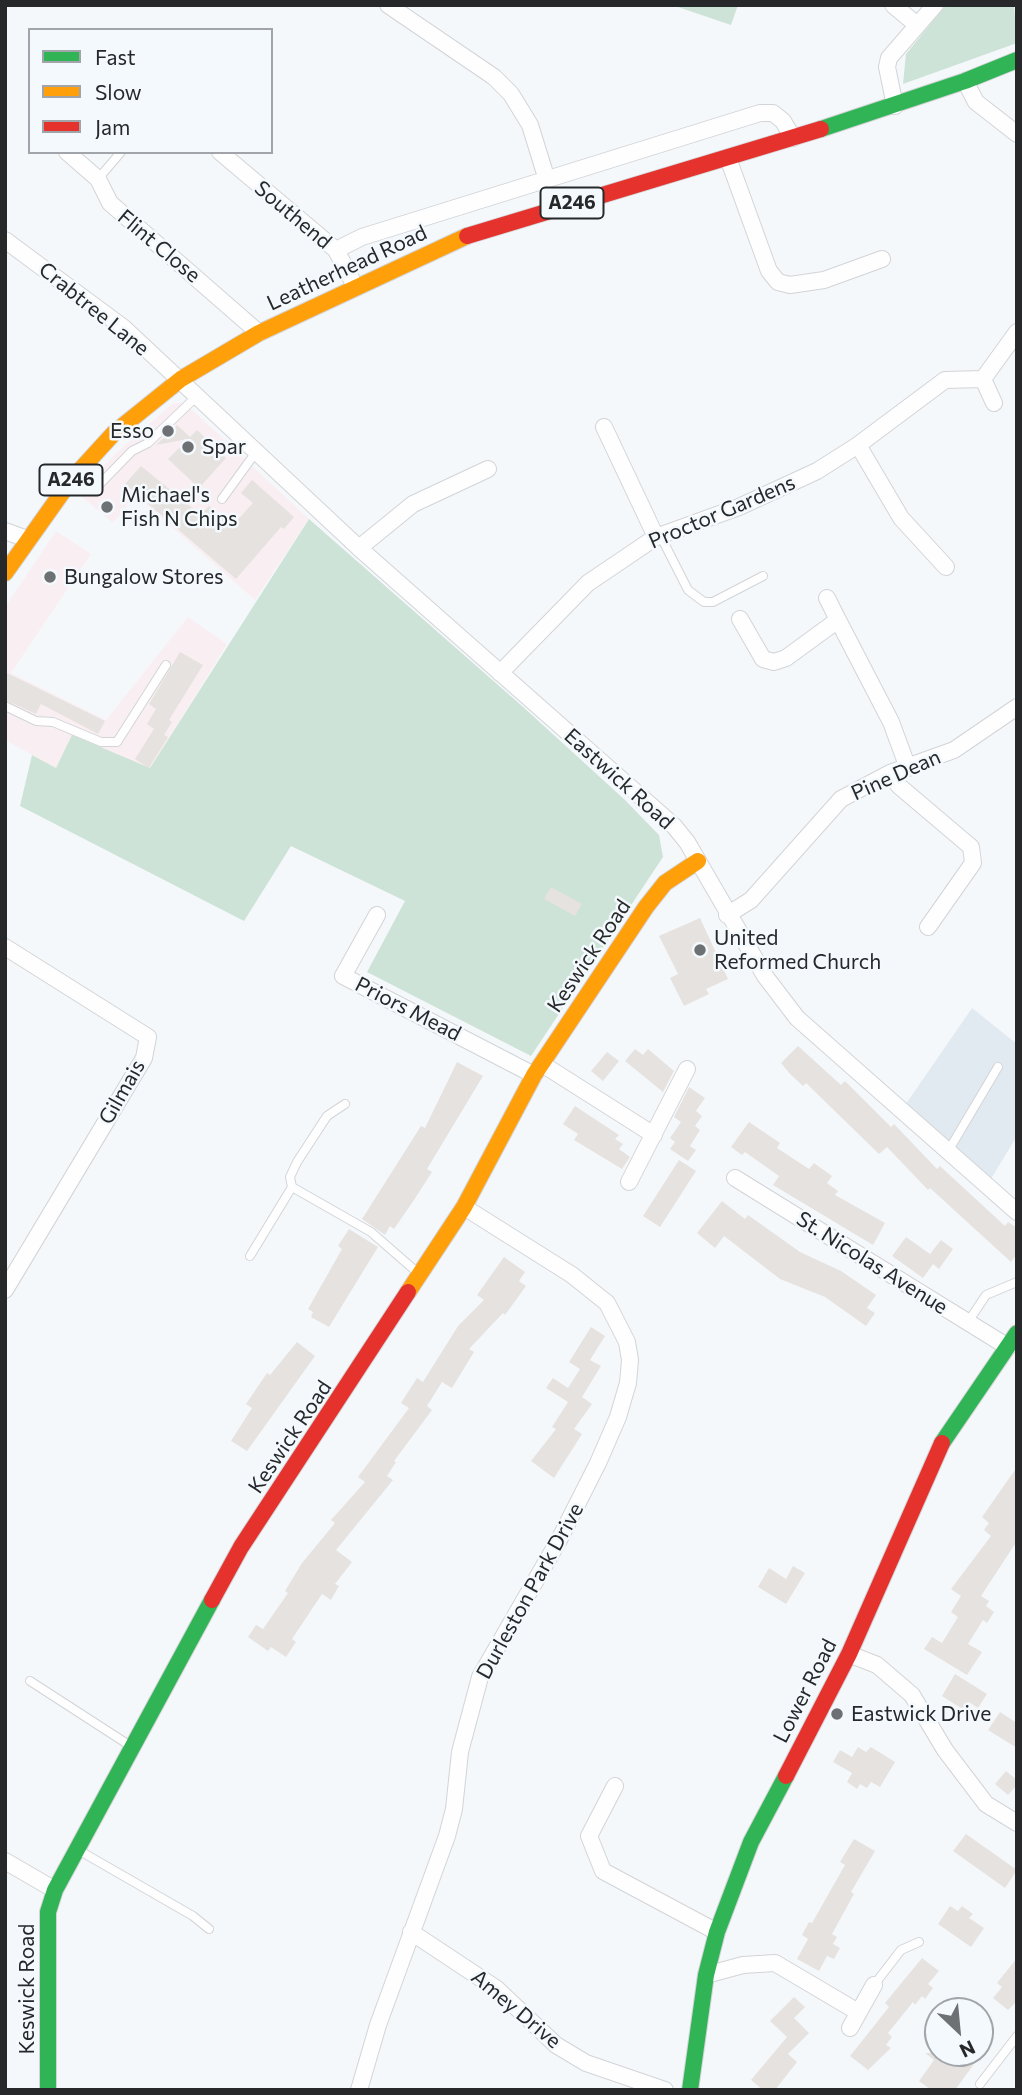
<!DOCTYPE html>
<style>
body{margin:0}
#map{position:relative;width:1022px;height:2095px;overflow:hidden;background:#f5f8fb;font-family:Commissioner,sans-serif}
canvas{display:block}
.frame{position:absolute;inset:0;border:7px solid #26282a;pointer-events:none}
.legend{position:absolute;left:28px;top:28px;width:245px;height:126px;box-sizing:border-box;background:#f3f9fd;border:2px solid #a1a5a9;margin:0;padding:9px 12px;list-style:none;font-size:21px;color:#26282a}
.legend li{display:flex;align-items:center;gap:14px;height:35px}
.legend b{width:35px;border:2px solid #a1a5a9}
.north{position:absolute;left:924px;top:1997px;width:70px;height:70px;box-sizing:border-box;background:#f3f9fd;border:2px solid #a1a5a9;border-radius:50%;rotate:154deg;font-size:19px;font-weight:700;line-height:28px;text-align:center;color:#26282a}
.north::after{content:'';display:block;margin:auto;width:24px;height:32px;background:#6e7173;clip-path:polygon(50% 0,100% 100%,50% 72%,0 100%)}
</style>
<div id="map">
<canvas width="1022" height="2095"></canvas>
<div class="frame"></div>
<ul class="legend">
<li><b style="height:9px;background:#30b455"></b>Fast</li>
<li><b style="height:9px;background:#ff9f0a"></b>Slow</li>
<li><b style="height:9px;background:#e5322d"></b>Jam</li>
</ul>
<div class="north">N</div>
</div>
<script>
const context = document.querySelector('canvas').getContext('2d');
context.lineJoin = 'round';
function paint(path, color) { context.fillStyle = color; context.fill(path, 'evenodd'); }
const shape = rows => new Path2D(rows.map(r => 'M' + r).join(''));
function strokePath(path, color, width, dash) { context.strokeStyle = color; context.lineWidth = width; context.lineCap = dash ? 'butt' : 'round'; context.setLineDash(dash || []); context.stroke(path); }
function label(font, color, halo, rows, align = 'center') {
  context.font = font + ' Commissioner,sans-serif'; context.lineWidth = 5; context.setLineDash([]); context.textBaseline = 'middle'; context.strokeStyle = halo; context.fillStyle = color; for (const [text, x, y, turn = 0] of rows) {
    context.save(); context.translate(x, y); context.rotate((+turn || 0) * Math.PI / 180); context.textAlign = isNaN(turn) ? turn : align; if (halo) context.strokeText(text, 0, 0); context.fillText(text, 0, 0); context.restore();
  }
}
const commercial = shape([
 [184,402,309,519,255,600,135,495,113,523,82,497,91,480,114,455,172,404],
 [56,531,91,554,11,673,106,720,188,617,227,644,150,769,73,735,56,768,5,740,5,607]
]);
const built = shape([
 [972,1008,1017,1044,1017,1136,989,1182,901,1111]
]);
const green = shape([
 [672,5,738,5,731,25],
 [946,5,1014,5,1017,43,903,84,906,54],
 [309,519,522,706,625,800,659,835,663,857,531,1056,367,972,405,901,291,846,244,921,20,806,32,755,56,768,72,735,150,768]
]);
const building = shape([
 [177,425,190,437,197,430,226,458,199,488,168,459,188,439,156,445],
 [141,466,201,515,209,506,232,526,253,503,241,493,252,480,294,517,284,529,281,527,236,579,125,484],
 [180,652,203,665,169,720,172,722,164,735,168,737,149,768,135,759,154,729,147,724,156,709,149,704],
 [5,672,105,721,98,734,41,704,36,714,5,700],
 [551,887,582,904,575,916,544,899],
 [700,918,728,979,706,989,709,994,684,1006,670,978,678,974,659,936],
 [798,1046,841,1085,845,1081,891,1127,894,1124,937,1169,940,1166,1005,1226,1008,1222,1017,1228,1017,1254,1011,1262,930,1188,928,1190,887,1147,879,1154,806,1083,803,1086,790,1074,781,1063],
 [635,1049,643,1055,648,1049,674,1071,663,1092,625,1061],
 [607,1052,619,1061,603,1081,591,1071],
 [457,1062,483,1076,427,1169,432,1172,414,1200,394,1229,390,1226,385,1235,362,1219,421,1126,425,1128],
 [689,1087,705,1098,696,1111,702,1116,695,1126,700,1130,690,1146,696,1150,688,1161,670,1149,675,1142,670,1138,681,1122,674,1117],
 [575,1106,619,1135,615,1139,623,1144,619,1149,630,1157,622,1169,574,1140,578,1134,563,1124],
 [749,1122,780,1143,777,1148,809,1169,814,1163,832,1176,827,1183,838,1191,835,1195,885,1223,873,1245,773,1185,779,1176,745,1152,742,1155,731,1147],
 [679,1160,696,1171,660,1227,643,1216],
 [722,1201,745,1219,748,1215,800,1252,841,1271,876,1295,867,1308,875,1313,866,1326,825,1297,780,1279,724,1236,715,1248,697,1233],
 [349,1229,378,1247,329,1327,311,1317,313,1312,308,1309,342,1249,338,1246],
 [906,1237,930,1254,941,1240,953,1249,939,1269,933,1264,923,1278,892,1256],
 [504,1257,525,1272,519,1281,526,1286,505,1315,503,1313,469,1349,474,1352,452,1388,442,1382,427,1406,432,1410,394,1461,396,1462,387,1476,393,1480,336,1550,352,1562,335,1584,339,1586,331,1600,322,1594,292,1639,296,1642,286,1657,271,1647,268,1651,248,1637,256,1625,263,1629,288,1593,285,1591,302,1563,335,1523,331,1520,365,1482,358,1477,409,1408,401,1403,417,1378,423,1382,458,1326,484,1300,477,1295],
 [591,1327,605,1336,590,1360,601,1366,582,1397,592,1404,574,1429,582,1434,554,1478,531,1461,556,1429,552,1427,568,1402,546,1388,553,1378,568,1388,580,1369,569,1362],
 [297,1342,315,1356,247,1451,231,1441,252,1408,246,1404,267,1373,270,1375],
 [1017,1467,1017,1541,981,1596,989,1601,986,1606,994,1612,987,1623,983,1620,968,1644,982,1652,967,1675,924,1649,932,1637,942,1643,958,1617,951,1612,961,1596,951,1589,991,1536,984,1530,989,1523,982,1517],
 [793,1566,805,1573,786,1604,758,1587,769,1568,786,1579],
 [955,1674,987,1694,978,1708,969,1702,964,1710,942,1696],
 [1000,1712,1017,1723,1017,1748,988,1730],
 [858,1747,866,1752,871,1747,895,1762,880,1787,871,1782,867,1788,860,1784,857,1789,847,1782,852,1773,833,1762,840,1750,852,1757],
 [1006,1771,1017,1780,1017,1785,1008,1795,995,1784],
 [966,1834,1017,1870,1005,1888,953,1851],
 [854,1839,875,1851,851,1892,854,1894,832,1934,837,1937,833,1944,840,1948,834,1959,827,1956,819,1971,797,1959,808,1939,802,1935,809,1922,812,1923,845,1865,840,1862],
 [950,1906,958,1911,962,1906,973,1914,969,1918,984,1928,971,1947,938,1924],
 [922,1958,939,1971,928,1984,933,1988,925,1999,922,1996,915,2005,913,2002,888,2033,892,2037,886,2045,891,2048,868,2070,850,2056,889,2007,885,2003],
 [1017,1958,1017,2001,1008,2010,993,1998,1002,1987,997,1983],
 [794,1997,805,2007,794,2018,809,2033,788,2054,797,2062,775,2090,763,2090,751,2080,787,2037,770,2021],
 [925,2053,982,2053,955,2090,931,2090,919,2081,934,2060]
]);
const lane = shape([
 [98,179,121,152],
 [76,482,95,489,132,451,148,443,196,397],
 [222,499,256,452],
 [660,535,688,590,704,602,713,602,763,576],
 [5,706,36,721,53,722,101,742,117,742,166,665],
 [345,1104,327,1116,297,1162,290,1177,292,1187,371,1232,418,1273],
 [947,1153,998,1067],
 [250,1256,292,1187],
 [968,1322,986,1295,1017,1282],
 [30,1681,129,1745],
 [80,1851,193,1916,209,1929],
 [874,1985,901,1950,919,1942],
 [980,2084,1017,2036]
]);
const street = shape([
 [388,5,494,77,511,94,530,125,547,180],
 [893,5,917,25],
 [965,81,976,102,1017,134],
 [895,106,887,67,889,58,935,5],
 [67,152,98,179,110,203,259,333],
 [220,152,336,250,355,286],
 [728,158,769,271,778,282,790,285,824,280,882,259],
 [5,240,124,328,359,548,674,826,687,842,765,976,797,1018,1017,1212],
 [336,250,362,237,760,113,773,113,783,121,793,138],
 [983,379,1017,332],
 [604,427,656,537],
 [858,445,901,518,946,567],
 [5,531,27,539],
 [359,548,413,504,488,469],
 [827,598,838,620],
 [740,619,763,659,774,662,786,658,838,620,891,722,908,768],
 [500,673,588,583,656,537,739,507,817,471,858,445,945,380,983,379,994,403],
 [890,773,899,786,971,847,973,863,928,927],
 [377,915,343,976,534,1075],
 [727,915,751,900,841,799,890,773,954,750,1017,707],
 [5,947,148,1037,144,1058,5,1290],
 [542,1064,654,1135],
 [735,1178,1008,1347],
 [629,1182,687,1069],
 [849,1654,877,1665,912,1695,945,1750,986,1804,1017,1823],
 [615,1786,589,1836,603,1871,717,1932],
 [5,1861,55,1890],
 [411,1932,497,1989,556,2045,586,2063,665,2090],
 [706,1975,743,1965,775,1963,858,2012],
 [850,2028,874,1985],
 [359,2090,378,2025,447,1836,454,1809,460,1752,480,1677,559,1540,598,1463,618,1417,628,1383,630,1360,627,1342,607,1303,572,1275,464,1207]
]);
const fast = shape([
 [821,129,965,81,1017,60],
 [942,1443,1017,1333],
 [48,2090,48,1912,55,1890,212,1600],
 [690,2090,706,1975,717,1932,751,1842,786,1776]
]);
const slow = shape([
 [5,573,71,480,114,433,181,379,259,333,467,236],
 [408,1292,464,1207,534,1075,646,907,665,883,698,861]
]);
const jam = shape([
 [467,236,821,129],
 [212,1600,241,1547,408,1292],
 [786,1776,849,1654,942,1443]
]);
const markers = [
 [168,431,7,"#6e7173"],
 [188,447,7,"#6e7173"],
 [107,507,7,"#6e7173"],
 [50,577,7,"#6e7173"],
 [700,950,7,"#6e7173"],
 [837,1714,7,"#6e7173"]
];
const shields = [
 [572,203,63],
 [71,480,63]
];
const shieldNames = [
 ["A246",572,203],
 ["A246",71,480]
];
const streetNames = [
 ["Southend",293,215,40],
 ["Flint Close",159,246,40],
 ["Leatherhead Road",347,268,-25],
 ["Crabtree Lane",94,309,39],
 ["Proctor Gardens",722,512,-23],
 ["Pine Dean",896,775,-24],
 ["Eastwick Road",619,779,42],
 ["Keswick Road",589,956,-56],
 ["Priors Mead",408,1009,27],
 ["Gilmais",122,1092,-60],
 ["St. Nicolas Avenue",872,1263,32],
 ["Keswick Road",290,1437,-56],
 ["Durleston Park Drive",530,1591,-61],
 ["Lower Road",805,1691,-63],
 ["Keswick Road",27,1989,-90],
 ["Amey Drive",516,2009,40]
];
const poiNames = [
 ["Esso",154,431,"right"],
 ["Spar",202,447],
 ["Michael's",121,495],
 ["Fish N Chips",121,519],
 ["Bungalow Stores",64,577],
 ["United",714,938],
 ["Reformed Church",714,962],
 ["Eastwick Drive",851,1714]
];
paint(commercial, '#f9eff3');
paint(built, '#e2eaf1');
paint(green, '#cde3d7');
paint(building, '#e6e2df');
strokePath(lane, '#d2d4d7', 10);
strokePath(street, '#d2d4d7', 18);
strokePath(fast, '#d2d4d7', 18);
strokePath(slow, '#d2d4d7', 18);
strokePath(jam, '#d2d4d7', 18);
strokePath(lane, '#fefefe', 8);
strokePath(street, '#fefefe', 16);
strokePath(fast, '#30b455', 16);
strokePath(slow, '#ff9f0a', 16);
strokePath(jam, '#e5322d', 16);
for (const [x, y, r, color] of markers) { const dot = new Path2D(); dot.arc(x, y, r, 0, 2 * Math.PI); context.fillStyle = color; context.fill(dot); strokePath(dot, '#f3f9fd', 2.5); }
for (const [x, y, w] of shields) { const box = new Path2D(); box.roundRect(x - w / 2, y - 15.5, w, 31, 5); context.fillStyle = '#f3f9fd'; context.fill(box); strokePath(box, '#26282a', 2); }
label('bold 19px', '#26282a', null, shieldNames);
label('21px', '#26282a', '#f3f9fd', streetNames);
label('21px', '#26282a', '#f3f9fd', poiNames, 'left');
</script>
